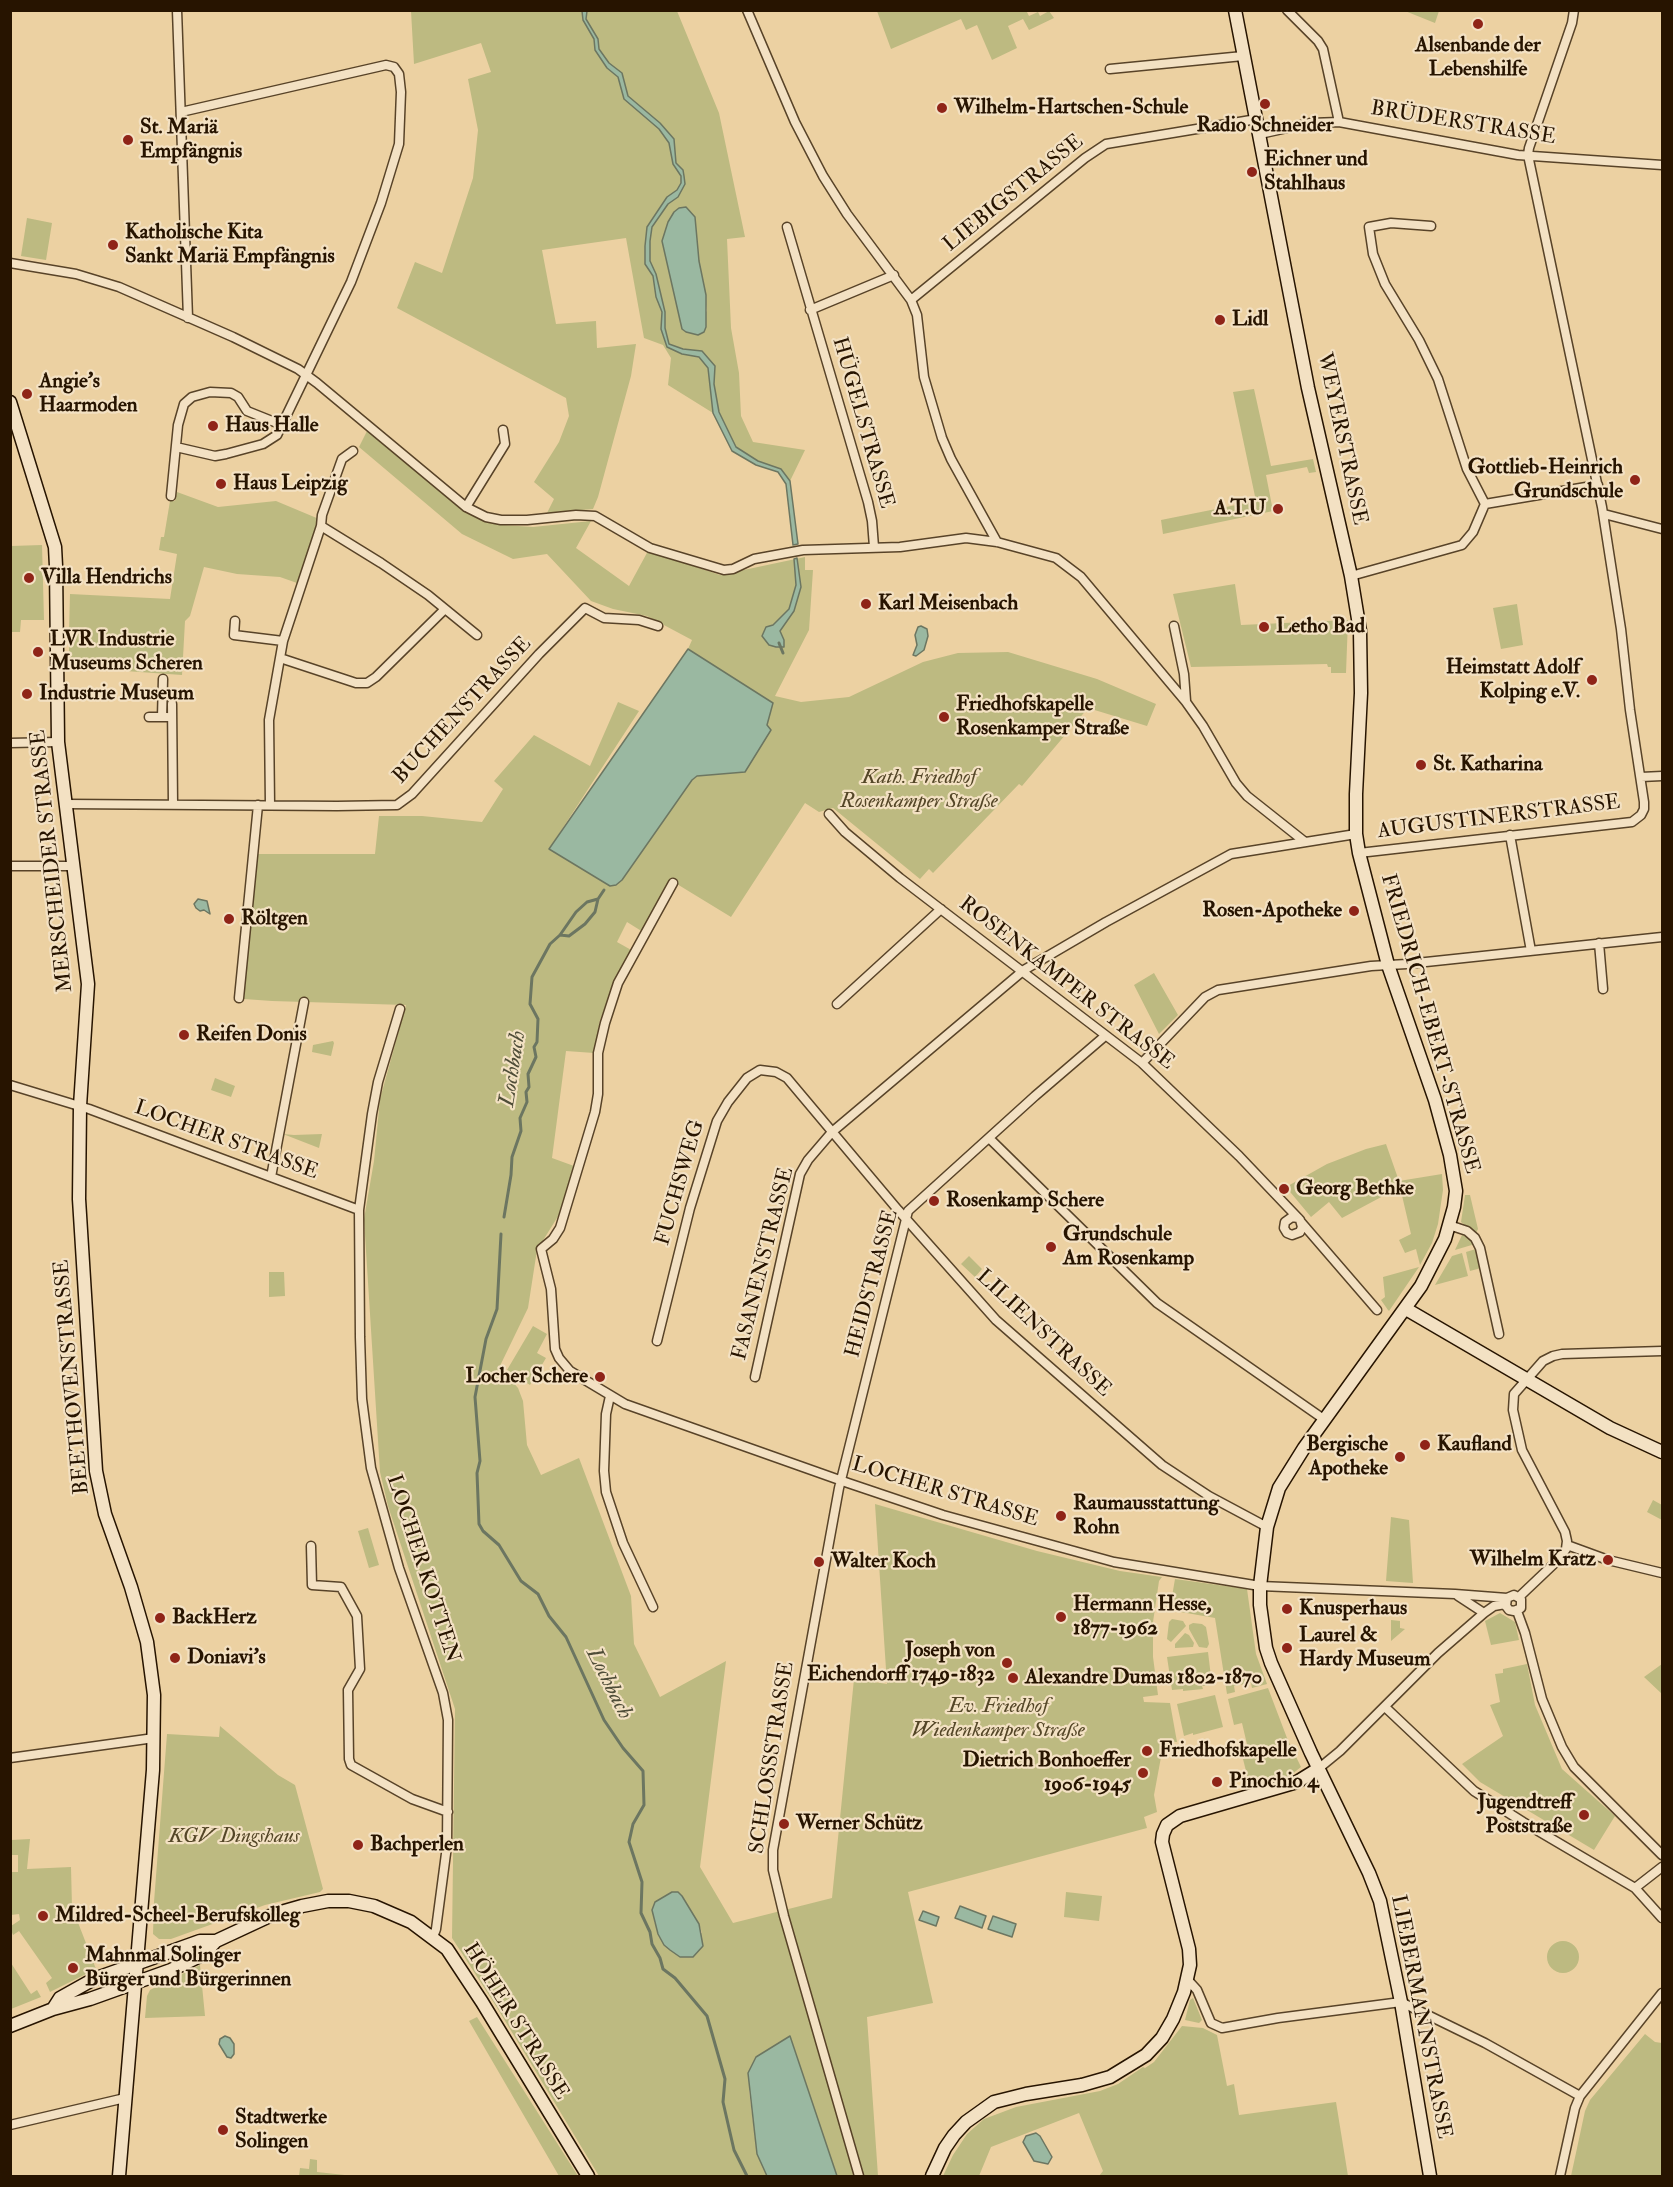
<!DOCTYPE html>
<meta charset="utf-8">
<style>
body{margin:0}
#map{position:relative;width:1673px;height:2187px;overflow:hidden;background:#ecd1a2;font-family:"IM FELL Double Pica",serif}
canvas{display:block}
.frame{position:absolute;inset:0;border:12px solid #271400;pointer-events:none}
</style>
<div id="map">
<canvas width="1673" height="2187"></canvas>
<div class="frame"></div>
</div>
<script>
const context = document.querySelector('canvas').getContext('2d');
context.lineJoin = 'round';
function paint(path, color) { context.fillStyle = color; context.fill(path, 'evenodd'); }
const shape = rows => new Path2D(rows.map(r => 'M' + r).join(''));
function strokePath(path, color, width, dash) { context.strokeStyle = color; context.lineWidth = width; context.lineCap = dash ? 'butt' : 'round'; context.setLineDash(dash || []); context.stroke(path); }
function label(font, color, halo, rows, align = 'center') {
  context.font = font + ' "IM FELL Double Pica",serif'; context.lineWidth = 4.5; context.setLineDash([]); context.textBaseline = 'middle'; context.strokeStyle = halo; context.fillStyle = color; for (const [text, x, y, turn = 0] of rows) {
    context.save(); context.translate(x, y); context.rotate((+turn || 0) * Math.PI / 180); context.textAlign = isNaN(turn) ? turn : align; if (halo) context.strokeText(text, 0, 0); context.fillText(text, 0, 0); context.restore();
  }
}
const green = shape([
 [1026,10,1029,16,1038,12,1040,16,1049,11,1054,18,1029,30,1023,19,1008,26,1017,48,992,60,977,25,966,30,961,19,891,49,877,11],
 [411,11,677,11,719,113,745,237,727,239,731,328,739,373,741,416,753,442,805,450,790,481,781,469,758,461,736,447,719,412,714,384,708,368,713,413,668,385,671,358,663,345,644,338,626,238,542,250,556,324,596,321,597,348,636,344,631,376,598,497,593,509,547,513,554,499,534,482,559,442,569,416,566,398,397,308,415,262,442,273,473,178,478,130,468,79,491,72,481,43,414,64],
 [662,241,699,261,707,311,686,332,682,328],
 [1405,11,1439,11,1435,23],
 [27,218,52,223,46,260,21,256],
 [1254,389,1271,466,1313,459,1316,472,1309,473,1307,467,1266,475,1273,511,1163,534,1161,520,1256,501,1233,392],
 [367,431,466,513,503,525,533,527,591,521,576,548,629,586,648,551,720,575,805,557,805,570,813,570,809,630,775,696,801,702,849,697,923,662,958,653,1008,652,1097,679,1156,704,1147,726,1088,708,1022,786,1019,784,933,873,929,869,920,879,833,808,819,812,805,803,731,917,672,881,643,932,627,922,617,942,633,951,615,983,600,1020,594,1053,566,1051,552,1158,574,1166,562,1210,537,1250,528,1308,498,1370,511,1380,518,1388,523,1401,527,1445,541,1475,579,1458,631,1596,634,1644,660,1697,726,1661,700,1867,733,1923,832,1898,854,1679,887,1684,875,1504,1037,1551,1120,1571,1162,1577,1159,1581,1153,1622,1153,1657,1158,1695,1143,1697,1144,1702,1170,1703,1177,1742,1164,1741,1154,1795,1157,1812,1144,1817,1147,1828,908,1892,933,2003,867,2017,878,2176,837,2176,790,2036,749,2090,757,2154,767,2176,599,2176,496,2006,452,1938,455,1709,388,1506,380,1472,364,1219,374,1161,380,1099,406,1005,272,1001,244,999,257,854,375,854,379,816,422,816,482,822,503,789,494,781,534,735,590,766,618,702,639,711,549,849,610,886,622,880,692,780,697,776,745,772,767,725,773,703,688,649,692,640,647,616,613,609,591,601,547,554,513,559,462,534,359,447],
 [672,1892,682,1896,699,1924,702,1933,664,1945,654,1921,655,1902],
 [177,492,218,507,276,501,319,519,297,583,280,577,237,574,204,567,190,616,185,621,182,675,69,667,69,639,73,639,73,633,69,633,70,594,170,599,177,554,159,550,161,537,164,537,170,501,175,501],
 [42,545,44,620,21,620,20,632,11,632,11,546],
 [1235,584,1241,625,1348,620,1346,673,1331,673,1331,667,1328,667,1327,664,1191,667,1173,594],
 [1517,604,1523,645,1501,649,1493,608],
 [1154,973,1178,1015,1159,1034,1134,985],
 [333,1041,334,1043,331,1056,312,1052,313,1045],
 [215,1078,235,1086,231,1097,211,1090],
 [283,1134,294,1135,322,1134,319,1148],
 [1386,1144,1399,1181,1442,1174,1443,1190,1438,1224,1432,1243,1420,1265,1416,1249,1405,1253,1399,1240,1411,1234,1400,1187,1342,1218,1329,1202,1311,1217,1286,1187,1327,1164,1366,1149],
 [1465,1195,1470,1195,1478,1229,1476,1233,1461,1222],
 [1462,1235,1469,1237,1475,1244,1455,1250],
 [1476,1249,1481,1268,1470,1271,1466,1252],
 [1462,1253,1468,1276,1435,1285,1452,1256],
 [969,1256,982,1269,975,1277,961,1264],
 [1419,1267,1389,1311,1388,1310,1381,1300,1385,1297,1383,1277],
 [269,1272,284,1272,285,1296,269,1297],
 [533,1326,547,1334,537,1353,546,1358,530,1385,507,1370],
 [1653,1500,1662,1505,1662,1520,1647,1512],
 [1391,1517,1409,1520,1413,1583,1386,1581],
 [368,1528,379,1565,369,1568,358,1531],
 [1175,1579,1247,1589,1256,1654,1267,1684,1252,1688,1251,1683,1234,1686,1235,1692,1227,1694,1215,1618,1175,1611,1170,1608],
 [1500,1613,1515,1622,1519,1640,1491,1645,1485,1621],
 [1172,1619,1183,1621,1186,1626,1171,1642,1167,1639,1169,1622],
 [1391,1620,1400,1621,1400,1628,1405,1629,1391,1641],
 [1193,1623,1202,1624,1206,1627,1209,1644,1207,1648,1199,1647,1189,1629,1189,1625],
 [1185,1633,1189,1635,1194,1643,1193,1647,1175,1648,1175,1644],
 [1208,1652,1212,1685,1202,1686,1203,1689,1183,1691,1183,1689,1172,1690,1167,1657],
 [1527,1664,1535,1705,1562,1769,1615,1816,1594,1850,1480,1782,1462,1764,1503,1736,1490,1705,1500,1702,1495,1674,1503,1673,1503,1669],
 [1662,1664,1662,1694,1644,1677],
 [1268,1688,1287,1738,1301,1767,1287,1778,1250,1787,1243,1759,1250,1757,1242,1723,1234,1725,1228,1699],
 [1215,1695,1223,1727,1193,1735,1193,1733,1184,1736,1177,1704],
 [220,1726,278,1775,295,1785,323,1889,320,1892,265,1905,171,1939,159,1939,153,1934,154,1902,167,1734,219,1737],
 [30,1839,27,1869,71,1867,72,1907,96,1969,50,1992,46,1983,52,1978,19,1931,13,1935,11,1930,11,1926,20,1920,19,1914,11,1915,11,1872,18,1872,18,1855,11,1855,11,1840],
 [1066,1892,1102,1896,1099,1921,1064,1917],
 '1547 1957a16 16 0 1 1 32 0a16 16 0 1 1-32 0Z',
 [11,1963,31,1994,37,1990,41,1997,11,2009],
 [200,1965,205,2016,145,2018,147,1996,150,1990],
 [1193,1998,1202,2020,1199,2023,1185,2020,1190,2000],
 [477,2017,578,2176,559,2176,469,2021],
 [1182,2026,1203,2028,1217,2035,1227,2086,1234,2084,1239,2115,1336,2102,1348,2176,1099,2176,1103,2171,1079,2113,991,2147,979,2176,943,2176,953,2155,967,2134,984,2119,1016,2107,1100,2091,1118,2084,1143,2067,1145,2068,1154,2062],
 [1645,2034,1655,2042,1662,2043,1662,2176,1571,2176,1585,2111,1590,2100],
 [310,2159,317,2160,317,2172,354,2176,299,2176,300,2168,309,2169]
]);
const water = shape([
 [582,11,587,11,586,19,598,39,599,49,609,63,622,73,628,96,660,123,674,139,676,163,683,170,684,176,685,184,678,197,668,204,652,227,650,241,650,261,656,274,665,312,665,328,669,344,683,349,702,351,715,366,714,384,719,412,736,447,758,461,781,469,790,481,798,544,793,545,786,484,778,472,756,465,732,451,713,413,708,368,699,357,682,354,667,347,661,329,662,312,656,297,653,276,645,264,645,246,647,227,667,197,677,190,681,183,681,176,673,164,669,143,659,129,624,99,618,77,607,68,595,50,594,39,583,20,582,11],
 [686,207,695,217,699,261,706,295,706,327,704,332,698,335,686,332,682,329,662,241,668,222,674,212,679,208,686,207],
 [797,558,801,587,794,611,780,631,784,640,784,647,776,647,769,645,762,636,766,627,773,625,789,609,796,585,794,559,797,558],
 [921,626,927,629,928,636,924,650,916,656,913,655,917,645,915,635,918,627,921,626],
 [688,649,773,703,767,725,771,730,745,772,697,776,692,780,622,880,616,885,610,886,549,849,688,649],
 [198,899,207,901,210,914,204,910,200,911,196,908,194,904,198,899],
 [672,1892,678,1892,682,1896,699,1924,703,1946,693,1957,680,1957,670,1950,664,1945,658,1934,652,1910,655,1902,672,1892],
 [960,1906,986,1916,982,1928,955,1918,960,1906],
 [923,1911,939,1917,936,1926,919,1920,923,1911],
 [993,1916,1016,1924,1012,1937,988,1929,993,1916],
 [225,2036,230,2038,234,2044,234,2054,231,2058,227,2057,219,2044,220,2039,225,2036],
 [790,2036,837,2176,767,2176,757,2154,748,2073,756,2057,790,2036],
 [1036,2133,1040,2136,1052,2157,1048,2164,1034,2161,1023,2142,1026,2136,1036,2133]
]);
const stream = shape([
 [779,643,783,653],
 [560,935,569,936,585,924,595,912,598,899,604,890],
 [504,1217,511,1175,512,1157,521,1131,520,1118,527,1102,526,1092,529,1087,528,1074,536,1057,534,1047,537,1042,538,1019,530,1004,532,977,550,944,560,935,576,912,587,902,598,899],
 [501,1234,497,1309,486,1339,475,1397,480,1461,477,1473,479,1524,483,1531,499,1545,521,1581,538,1594,549,1616,566,1637,604,1720,623,1748,643,1771,644,1805,633,1824,629,1842,642,1882,641,1913,650,1932,652,1944,660,1958,663,1969,675,1978,707,2016,725,2079,723,2102,734,2150,747,2176]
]);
const street = shape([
 [177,10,188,318],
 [747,10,795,122,823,176,847,214,911,300,917,315,924,377,942,438,951,459,997,542],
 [1287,10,1318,41,1323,49,1339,122],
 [1110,69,1243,56],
 [1260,134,1310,123,1339,122,1518,155,1662,165],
 [1431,226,1391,223,1369,227,1373,254,1385,284,1419,340,1438,379,1467,469,1485,504],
 [787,227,868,502,872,521,874,547],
 [10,263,76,274,119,287,233,337,298,369,317,383,466,507,486,517,501,520,527,520,576,515,595,516,650,548,724,570,733,569,754,559,803,550,900,547,966,538,997,542,1056,558,1081,577,1186,702,1203,726,1236,783,1247,796,1305,842],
 [911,300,1085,158,1106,144,1257,119],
 [810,310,894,275],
 [176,447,215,456,226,454,263,444,277,435,351,282,381,203,399,144,401,92,399,74,394,67,386,65,181,112],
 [171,496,178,425,184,404,192,397,210,392,231,393,238,397,247,411,282,425],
 [466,507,505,444,503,430],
 [1604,514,1662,529],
 [321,526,381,563,428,595,477,635],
 [1351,576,1462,545,1473,532,1485,504,1598,485],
 [235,621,234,635,283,641],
 [1174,626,1184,674,1186,701],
 [280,658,356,683,367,683,376,677,445,609],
 [172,704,173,804],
 [149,717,167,717],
 [162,717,163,679],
 [10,743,58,742],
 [1641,777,1662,776],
 [66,804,337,806,397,805,412,794,539,654,585,608,604,618,639,620,658,626],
 [270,805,269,720,283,641,321,526,322,515,342,459,353,451],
 [829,814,845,832,900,878,1142,1063,1239,1156,1300,1220,1302,1227,1300,1232,1292,1235,1287,1233,1284,1228,1285,1222,1292,1217,1298,1218],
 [1510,835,1531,951],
 [1359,853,1632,822,1641,815,1644,809,1644,802,1630,710,1621,629,1602,507,1528,155,1529,148,1572,23,1574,10],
 [10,866,74,866],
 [673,883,618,983,605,1023,598,1053,598,1094,595,1112,560,1228,553,1239,541,1249,551,1289,555,1349,559,1358,570,1371,625,1404,848,1483,943,1515,1114,1562,1260,1586,1455,1594,1507,1598,1514,1595,1521,1599,1521,1608,1514,1611,1509,1610,1506,1606,1507,1598],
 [1599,943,1603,989],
 [239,998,258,805],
 [837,1004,941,909],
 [400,1009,378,1082,372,1114,359,1210,360,1337,362,1399,371,1468,399,1568,443,1693,448,1720,447,1846,436,1929,433,1937],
 [1142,1063,1205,997,1218,990,1371,966,1407,964,1662,937],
 [10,1085,89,1109,359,1210],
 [989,1138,1157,1303,1325,1420],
 [271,1177,304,1002],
 [1301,1222,1377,1310],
 [1449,1225,1467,1231,1475,1238,1480,1248,1499,1334],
 [657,1341,690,1208,717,1121,728,1102,747,1078,760,1070,776,1072,787,1078,898,1210,996,1320,1162,1465,1209,1496,1267,1527],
 [755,1377,800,1174,808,1160,832,1132,1024,970,1106,922,1231,854,1356,834],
 [610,1396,606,1414,604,1471,606,1492,623,1543,653,1607],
 [1567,1545,1608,1560,1662,1573],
 [311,1546,312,1585,341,1587,357,1616,360,1669,348,1690,349,1759,351,1765,412,1799,448,1812],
 [1458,1596,1484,1613],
 [1519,1597,1559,1559,1566,1549,1567,1541,1565,1532,1522,1450,1513,1410,1514,1394,1543,1361,1553,1356,1562,1354,1662,1351],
 [1517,1611,1525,1633,1542,1699,1562,1747,1574,1767,1662,1855],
 [1385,1707,1474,1791,1523,1822,1635,1888,1662,1918],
 [10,1758,154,1738],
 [1318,1769,1340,1751,1438,1653,1484,1613,1494,1606,1505,1604],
 [1635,1888,1662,1867],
 [1187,1979,1197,1990,1211,2023,1222,2028,1278,2018,1401,2002,1485,2043,1580,2096],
 [10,2125,125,2098],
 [859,2176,784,1916,773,1870,773,1850,839,1488,908,1211,1035,1096,1105,1036],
 [1560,2176,1575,2108,1580,2096,1662,1993]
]);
const secondary = shape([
 [1235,10,1308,388,1351,576,1360,631,1361,693,1356,794,1356,834,1359,853,1388,965,1435,1100,1450,1155,1456,1191,1454,1207,1445,1239,1421,1286,1304,1448,1279,1488,1267,1527,1260,1586,1260,1605,1266,1648,1271,1663,1311,1753,1369,1873,1380,1901,1401,2002,1430,2176],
 [10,402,55,547,56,566,58,742,88,984,80,1106,79,1199,96,1471,105,1514,131,1587,147,1642,154,1695,153,1770,119,2176],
 [1406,1309,1610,1428,1662,1452],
 [53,2009,60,1998,94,1979,200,1941,216,1941],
 [10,2026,53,2009,90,1999,171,1970,204,1954,216,1941,274,1914,302,1906,328,1901,349,1901,374,1906,411,1922,447,1949,482,2002,588,2176],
 [932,2176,945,2148,954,2135,966,2122,994,2102,1026,2094,1082,2085,1110,2077,1146,2055,1162,2038,1173,2019,1184,1992,1190,1965,1189,1949,1162,1842,1163,1834,1167,1825,1180,1816,1297,1782,1318,1769]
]);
const markers = [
 [1478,24,6,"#8f2418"],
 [1265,104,6,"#8f2418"],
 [942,108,6,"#8f2418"],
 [128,140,6,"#8f2418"],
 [1252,172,6,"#8f2418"],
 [113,245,6,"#8f2418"],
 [1220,320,6,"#8f2418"],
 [27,394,6,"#8f2418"],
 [213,426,6,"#8f2418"],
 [1635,480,6,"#8f2418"],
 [221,484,6,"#8f2418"],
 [1278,509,6,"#8f2418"],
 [29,578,6,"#8f2418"],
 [866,604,6,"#8f2418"],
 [1264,627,6,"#8f2418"],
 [38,652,6,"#8f2418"],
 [1592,680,6,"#8f2418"],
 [27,694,6,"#8f2418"],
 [944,717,6,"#8f2418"],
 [1421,765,6,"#8f2418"],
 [1354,911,6,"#8f2418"],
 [229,919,6,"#8f2418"],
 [184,1035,6,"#8f2418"],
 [1284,1189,6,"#8f2418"],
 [934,1201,6,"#8f2418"],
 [1051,1247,6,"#8f2418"],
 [600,1377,6,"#8f2418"],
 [1425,1445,6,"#8f2418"],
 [1400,1457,6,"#8f2418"],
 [1061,1516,6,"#8f2418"],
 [1608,1560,6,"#8f2418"],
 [819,1562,6,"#8f2418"],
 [1287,1609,6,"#8f2418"],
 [1061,1617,6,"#8f2418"],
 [160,1618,6,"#8f2418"],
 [1287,1648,6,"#8f2418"],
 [175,1658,6,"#8f2418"],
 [1007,1663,6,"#8f2418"],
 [1013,1678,6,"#8f2418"],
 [1147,1751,6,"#8f2418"],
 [1143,1773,6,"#8f2418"],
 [1217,1782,6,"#8f2418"],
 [1584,1815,6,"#8f2418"],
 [784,1824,6,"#8f2418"],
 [358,1845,6,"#8f2418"],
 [43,1916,6,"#8f2418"],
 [73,1968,6,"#8f2418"],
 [223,2130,6,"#8f2418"]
];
const poiNames = [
 ["Alsenbande der",1478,46,"center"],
 ["Lebenshilfe",1478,70,"center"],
 ["Wilhelm-Hartschen-Schule",954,108],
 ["Radio Schneider",1265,126,"center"],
 ["St. Mariä",140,128],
 ["Empfängnis",140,152],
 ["Eichner und",1264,160],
 ["Stahlhaus",1264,184],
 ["Katholische Kita",125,233],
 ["Sankt Mariä Empfängnis",125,257],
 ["Lidl",1232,320],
 ["Angie's",39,382],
 ["Haarmoden",39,406],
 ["Haus Halle",225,426],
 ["Gottlieb-Heinrich",1623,468,"right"],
 ["Grundschule",1623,492,"right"],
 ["Haus Leipzig",233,484],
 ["A.T.U",1266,509,"right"],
 ["Villa Hendrichs",41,578],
 ["Karl Meisenbach",878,604],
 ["Letho Bad",1276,627],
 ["LVR Industrie",50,640],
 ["Museums Scheren",50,664],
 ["Heimstatt Adolf",1580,668,"right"],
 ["Kolping e.V.",1580,692,"right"],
 ["Industrie Museum",39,694],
 ["Friedhofskapelle",956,705],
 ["Rosenkamper Straße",956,729],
 ["St. Katharina",1433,765],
 ["Rosen-Apotheke",1342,911,"right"],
 ["Röltgen",241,919],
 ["Reifen Donis",196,1035],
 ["Georg Bethke",1296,1189],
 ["Rosenkamp Schere",946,1201],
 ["Grundschule",1063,1235],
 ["Am Rosenkamp",1063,1259],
 ["Locher Schere",588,1377,"right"],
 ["Bergische",1388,1445,"right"],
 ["Apotheke",1388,1469,"right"],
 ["Kaufland",1437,1445],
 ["Raumausstattung",1073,1504],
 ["Rohn",1073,1528],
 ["Wilhelm Kratz",1596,1560,"right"],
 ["Walter Koch",831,1562],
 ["Hermann Hesse,",1073,1605],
 ["1877-1962",1073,1629],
 ["Knusperhaus",1299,1609],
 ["BackHerz",172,1618],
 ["Laurel &",1299,1636],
 ["Hardy Museum",1299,1660],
 ["Joseph von",995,1651,"right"],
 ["Eichendorff 1749-1832",995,1675,"right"],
 ["Doniavi's",187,1658],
 ["Alexandre Dumas 1802-1870",1025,1678],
 ["Friedhofskapelle",1159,1751],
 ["Dietrich Bonhoeffer",1131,1761,"right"],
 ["1906-1945",1131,1785,"right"],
 ["Pinochio 4",1229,1782],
 ["Jugendtreff",1572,1803,"right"],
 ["Poststraße",1572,1827,"right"],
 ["Werner Schütz",796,1824],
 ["Bachperlen",370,1845],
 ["Mildred-Scheel-Berufskolleg",55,1916],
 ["Mahnmal Solinger",85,1956],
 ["Bürger und Bürgerinnen",85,1980],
 ["Stadtwerke",235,2118],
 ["Solingen",235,2142]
];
const streetNames = [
 ["BRÜDERSTRASSE",1463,124,9],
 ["LIEBIGSTRASSE",1014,194,-39],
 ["HÜGELSTRASSE",862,423,74],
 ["WEYERSTRASSE",1341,439,78],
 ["BUCHENSTRASSE",463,711,-47],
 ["AUGUSTINERSTRASSE",1499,818,-7],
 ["MERSCHEIDER STRASSE",53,861,-96],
 ["ROSENKAMPER STRASSE",1066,984,38],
 ["FRIEDRICH-EBERT-STRASSE",1429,1024,74],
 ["LOCHER STRASSE",226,1141,20],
 ["FUCHSWEG",681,1183,-74],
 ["FASANENSTRASSE",764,1264,-76],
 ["HEIDSTRASSE",873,1284,-75],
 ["LILIENSTRASSE",1043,1334,43],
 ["BEETHOVENSTRASSE",73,1377,-95],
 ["LOCHER STRASSE",945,1493,17],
 ["LOCHER KOTTEN",422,1569,72],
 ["SCHLOSSSTRASSE",773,1758,-81],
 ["LIEBERMANNSTRASSE",1420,2017,79],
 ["HÖHER STRASSE",515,2022,58]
];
const parkNames = [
 ["Kath. Friedhof",919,778],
 ["Rosenkamper Straße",919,802],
 ["Ev. Friedhof",998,1707],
 ["Wiedenkamper Straße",998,1731],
 ["KGV Dingshaus",234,1837]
];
const waterNames = [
 ["Lochbach",514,1069,-81],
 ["Lochbach",608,1684,63]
];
paint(green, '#bdba81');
paint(water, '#9ab8a1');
strokePath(water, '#6c7661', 1.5);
strokePath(stream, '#6c7661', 3);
strokePath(street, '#584328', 11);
strokePath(secondary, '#271400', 15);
strokePath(street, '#f3e1c3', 8);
strokePath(secondary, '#f3e1c3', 12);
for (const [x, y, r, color] of markers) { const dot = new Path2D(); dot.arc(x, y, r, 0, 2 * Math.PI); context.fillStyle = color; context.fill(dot); strokePath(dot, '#f3e1c3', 2); }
label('bold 21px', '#271400', '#f3e1c3', poiNames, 'left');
label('21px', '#271400', '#f3e1c3', streetNames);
label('italic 21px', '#544627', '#f3e1c3', parkNames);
label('italic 22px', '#4f4d38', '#f3e1c3', waterNames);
</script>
